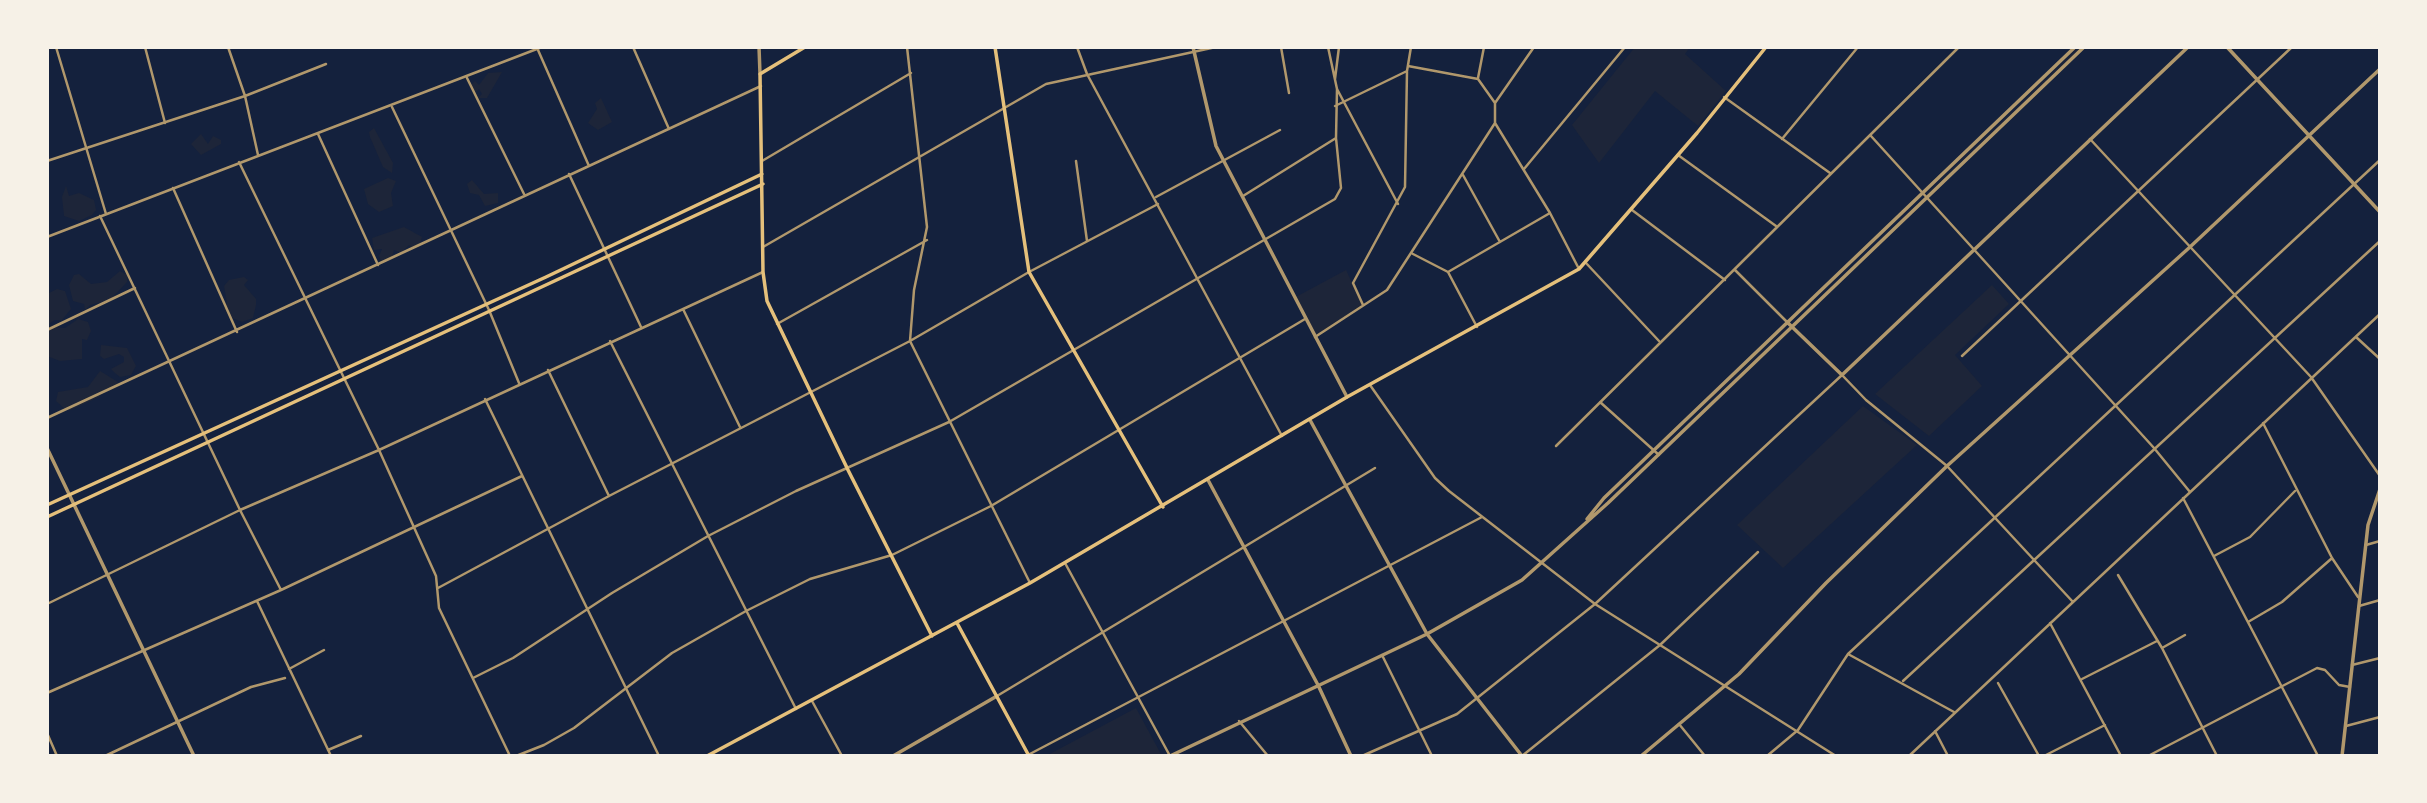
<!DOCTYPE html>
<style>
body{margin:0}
#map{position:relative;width:2427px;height:803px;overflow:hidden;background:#14213d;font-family:"Alegreya Sans",sans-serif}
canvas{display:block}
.frame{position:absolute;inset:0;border:49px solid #f6f1e7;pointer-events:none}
</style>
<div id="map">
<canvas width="2427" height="803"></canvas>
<div class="frame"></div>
</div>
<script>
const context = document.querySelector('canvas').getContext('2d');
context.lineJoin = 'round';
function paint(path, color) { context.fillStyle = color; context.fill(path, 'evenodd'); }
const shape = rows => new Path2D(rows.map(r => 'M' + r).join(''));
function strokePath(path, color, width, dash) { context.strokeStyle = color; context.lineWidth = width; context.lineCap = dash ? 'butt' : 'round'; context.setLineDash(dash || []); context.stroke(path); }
const green = shape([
 [1635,47,1690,47,1685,54,1726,91,1698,126,1655,91,1599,163,1572,125],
 [2079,47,2081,47,1927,194,1927,193],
 [502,72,487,98,478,98,482,94,479,89,476,92,472,89,472,84,475,81,479,85,488,73],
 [601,98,612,122,598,130,588,123,597,109,595,103],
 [374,128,393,163,392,173,383,167,370,137,369,132],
 [201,134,208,144,213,136,221,140,221,144,201,155,191,144],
 [388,178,396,181,391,193,393,206,379,212,368,204,364,189],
 [472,180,484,194,498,193,498,203,485,206,479,195,470,193,467,184],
 [66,186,69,196,79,193,94,200,96,210,92,215,79,221,64,216,62,197],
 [404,227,422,237,419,247,414,249,409,245,401,253,394,250,392,257,381,261,379,256,382,249,374,250,372,238],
 [1346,270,1363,305,1315,337,1294,298],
 [120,271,127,275,127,282,110,300,90,305,85,310,84,304,73,301,69,285,74,275,79,274,91,284,107,282],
 [244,277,248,280,244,285,256,299,256,305,253,318,242,322,230,317,224,309,227,303,224,286,229,280],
 [1992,285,2009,304,1955,355,1982,386,1929,436,1875,394],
 [57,289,65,291,71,309,62,320,55,320,47,325,47,294],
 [78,319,88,322,91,331,87,340,82,339,82,359,60,361,47,356,47,332,54,327,65,328],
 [1785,328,1786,329,1661,447,1662,446],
 [101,345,127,348,136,366,131,375,120,377,115,373,111,369,124,362,124,357,119,354,104,359,100,356],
 [100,371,118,382,116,387,106,389,99,397,71,410,66,410,56,401,58,392,88,387],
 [1863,406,1917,445,1783,568,1737,525],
 [1136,708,1162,756,1046,756]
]);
const minor = shape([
 [56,47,106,214],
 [145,47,165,123],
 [228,47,245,96,258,155],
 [633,47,669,129],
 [907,47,927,227,914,290,910,341,1030,583],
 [1077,47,1087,74,1282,436],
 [1281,47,1289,93],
 [1328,47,1337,89,1398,204],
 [1879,47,1884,47],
 [538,50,589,166],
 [467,78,524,194],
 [1478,78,1484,47],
 [1335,79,1339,47],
 [1724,97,1830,173],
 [1495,103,1534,47],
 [1335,106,1407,71],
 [392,107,489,310,519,383],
 [1495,123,1550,213,1579,269],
 [318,134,378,265],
 [1871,136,2154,448,2190,492],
 [1782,139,1858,47],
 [2090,139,2311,377,2380,476],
 [1678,155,1776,226],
 [47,161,245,96,326,64],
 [762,161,911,73],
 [1076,161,1087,241],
 [239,162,379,450,436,576,439,608,510,756],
 [1524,169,1625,47],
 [569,174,641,327],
 [1463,175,1500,242],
 [173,188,237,332],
 [1243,196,1336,138],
 [1156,197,1280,130],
 [1632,210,1725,280],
 [100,216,240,510,281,590],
 [47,237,542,47],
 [763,247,1046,84,1216,47],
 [1413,254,1448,272,1477,327],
 [1586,263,1659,341],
 [1735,270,1787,322],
 [1448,272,1550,213],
 [1363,305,1353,283,1405,187,1407,71,1411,47],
 [683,309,740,427],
 [777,324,927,240],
 [47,330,135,288],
 [1315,337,1387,290,1495,123,1495,103,1478,79,1408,66],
 [2356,337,2380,359],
 [610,341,796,709],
 [1962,356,2292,47],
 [548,370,609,496],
 [1370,385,1435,478,1449,491,1595,604,1836,756],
 [485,399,659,756],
 [1600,402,1659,455],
 [47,418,761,86],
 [2263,423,2332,558,2358,597],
 [1556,446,1959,47],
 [2183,498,2318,756],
 [2366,545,2380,541],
 [2214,556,2250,537,2295,491],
 [1065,563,1170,756],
 [2118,575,2162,648,2217,756],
 [438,588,609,496,910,341,1029,272,1158,204],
 [257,601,331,756],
 [47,604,240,510,379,450,763,272],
 [2359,606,2380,600],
 [2248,622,2282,602,2331,559],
 [2050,623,2121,756],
 [2162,648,2185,635],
 [1848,654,1954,712],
 [1382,655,1432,756],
 [2352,665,2380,658],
 [289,669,324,650],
 [473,678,513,658,612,593,708,536,796,491,949,422,1335,199,1341,188,1336,138,1337,89],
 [2082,679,2157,641],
 [1903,681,2380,241],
 [1998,683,2039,756],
 [47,693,281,590,522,476],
 [997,696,1375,468],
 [812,701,842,756],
 [1239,721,1268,756],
 [1679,724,1705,756],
 [2346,726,2380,717],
 [1935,731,1948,756],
 [47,733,57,756],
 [328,750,361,736],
 [105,756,251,687,285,678],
 [516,756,544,745,574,728,672,653,746,611,810,579,892,555,991,506,1305,319],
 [1026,756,1482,517],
 [1362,756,1457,714,1595,604,1842,375,1866,400,1947,466,2073,602],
 [1522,756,1660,645,1758,552],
 [1767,756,1798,730,1848,654,2380,160],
 [1909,756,2380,314],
 [2044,756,2105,725],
 [2148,756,2317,668,2325,670,2339,685,2350,687]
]);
const tertiary = shape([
 [759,47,760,74],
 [1193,47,1216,146,1347,397],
 [2227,47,2380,212],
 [1787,322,1842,375,2188,47],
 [1310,420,1427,634,1522,756],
 [47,448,194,756],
 [1208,480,1318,685,1351,756],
 [1587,519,1604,498,2075,47],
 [893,756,997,696],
 [1170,756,1427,634,1522,580,1608,503,2084,47],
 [1641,756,1739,674,1826,583,1947,466,2190,247,2380,69],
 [2342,756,2368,525,2380,489]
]);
const secondary = shape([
 [805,47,760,74,763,272,767,301,848,470,932,636],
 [995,47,1029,272,1163,507],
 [47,505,546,277,762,174],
 [47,517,763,184],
 [957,623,1029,756],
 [707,756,1030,583,1347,397,1579,269,1697,133,1766,47]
]);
paint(green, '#1d2539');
strokePath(minor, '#b1986c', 2.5);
strokePath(tertiary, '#b1986c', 3.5);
strokePath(secondary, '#e5c07b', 3.5);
</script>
